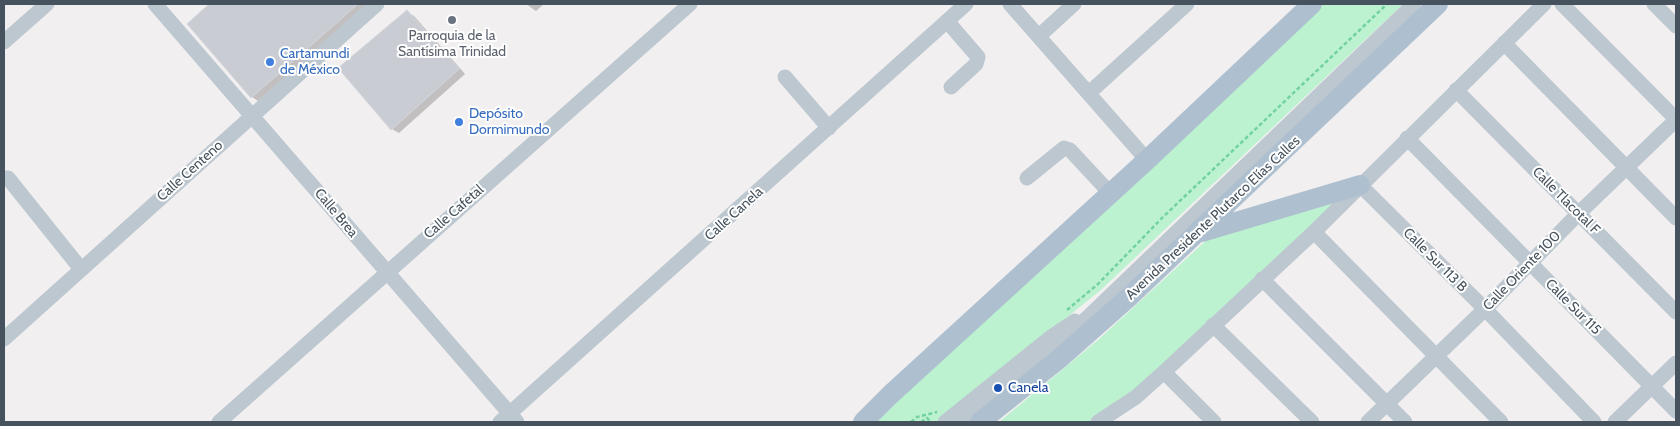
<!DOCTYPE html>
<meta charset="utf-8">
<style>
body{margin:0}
#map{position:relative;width:1680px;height:426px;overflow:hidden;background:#f2eff0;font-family:Cabin,sans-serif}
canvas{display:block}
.frame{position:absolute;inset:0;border:5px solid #46535e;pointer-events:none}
</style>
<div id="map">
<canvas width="1680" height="426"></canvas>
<div class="frame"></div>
</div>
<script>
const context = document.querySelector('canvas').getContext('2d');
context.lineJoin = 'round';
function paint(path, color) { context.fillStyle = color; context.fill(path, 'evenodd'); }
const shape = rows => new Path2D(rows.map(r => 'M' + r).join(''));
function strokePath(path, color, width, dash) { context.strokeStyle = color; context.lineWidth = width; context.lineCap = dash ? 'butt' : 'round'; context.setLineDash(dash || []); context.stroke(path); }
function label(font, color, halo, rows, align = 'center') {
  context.font = font + ' Cabin,sans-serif'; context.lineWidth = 4; context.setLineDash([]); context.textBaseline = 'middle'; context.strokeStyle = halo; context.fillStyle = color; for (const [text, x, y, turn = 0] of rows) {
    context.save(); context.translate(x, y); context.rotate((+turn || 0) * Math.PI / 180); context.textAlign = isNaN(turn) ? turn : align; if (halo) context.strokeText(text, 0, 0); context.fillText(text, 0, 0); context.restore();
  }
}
const green = shape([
 [1320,4,1403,4,1102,289,938,422,923,422,921,420,918,422,873,422],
 [1339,202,1132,394,1088,422,999,422,1098,340,1212,235]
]);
const shadow = shape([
 [211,4,369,4,258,101,252,97,189,24],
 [526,4,544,4,536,11],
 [407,12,414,16,465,74,399,133,392,129,340,68]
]);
const building = shape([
 [209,4,358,4,251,98,187,24,209,4],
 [407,10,459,69,391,130,338,68,407,10]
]);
const path = shape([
 [1067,310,1098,284,1163,217,1387,4],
 [911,422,917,417,937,412],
 [921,422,927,418,931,422]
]);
const minor = shape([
 [155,4,517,422],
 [1010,4,1147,160],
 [1562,4,1676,119],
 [1654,4,1676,26],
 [947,21,978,57,976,64,951,87],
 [1039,36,1074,4],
 [4,42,47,4],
 [1504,43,1676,218],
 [785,77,829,128],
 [1456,90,1676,312],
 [1089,93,1187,4],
 [1407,138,1676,411],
 [4,178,8,178,81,269],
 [1027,178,1064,148,1070,150,1110,193],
 [1360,185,1485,309,1594,422],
 [1314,232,1501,422],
 [1262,279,1405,422],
 [1213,325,1312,422],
 [4,339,377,4],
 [1164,372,1214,422],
 [219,422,690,4],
 [500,422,966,4],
 [945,422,1051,337,1075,321],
 [964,422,1058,346,1414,4],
 [1098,422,1136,397,1164,372,1314,232,1544,4],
 [1368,422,1485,309,1578,214,1676,120],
 [1615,422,1676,363]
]);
const major = shape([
 [1202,232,1360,185],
 [863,422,890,395,1147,160,1312,4],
 [980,422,1059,359,1129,297,1438,4]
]);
const markers = [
 [452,20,5,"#6b7280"],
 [270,62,5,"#3f7fe0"],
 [459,122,5,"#3f7fe0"],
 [998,388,5,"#1a4fb4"]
];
const worshipNames = [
 ["Parroquia de la",452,36],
 ["Santísima Trinidad",452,52]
];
const shopNames = [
 ["Cartamundi",280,54],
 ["de México",280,70],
 ["Depósito",469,114],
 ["Dormimundo",469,130]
];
const streetNames = [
 ["Calle Centeno",190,171,-42],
 ["Calle Tlacotal F",1566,201,45],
 ["Calle Cafetal",454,212,-41],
 ["Calle Brea",336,213,50],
 ["Calle Canela",734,214,-42],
 ["Avenida Presidente Plutarco Elías Calles",1213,218,-43],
 ["Calle Sur 113 B",1435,260,45],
 ["Calle Oriente 100",1522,271,-46],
 ["Calle Sur 115",1573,307,45]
];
const transitNames = [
 ["Canela",1008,388]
];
paint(green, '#bcf2d0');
paint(shadow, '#0003');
paint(building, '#c9ccd2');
strokePath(building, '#d3d6db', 1);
strokePath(path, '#72d2a1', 2.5, [4, 2.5]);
strokePath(minor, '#bcc7cf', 15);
strokePath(major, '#aec0d0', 20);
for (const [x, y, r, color] of markers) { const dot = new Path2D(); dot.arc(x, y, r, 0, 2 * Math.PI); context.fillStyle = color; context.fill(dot); strokePath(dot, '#fff', 2); }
label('14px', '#5b616d', '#fff', worshipNames);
label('14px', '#366cbe', '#fff', shopNames, 'left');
label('14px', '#46535e', '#fff', streetNames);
label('14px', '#164399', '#fff', transitNames, 'left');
</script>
